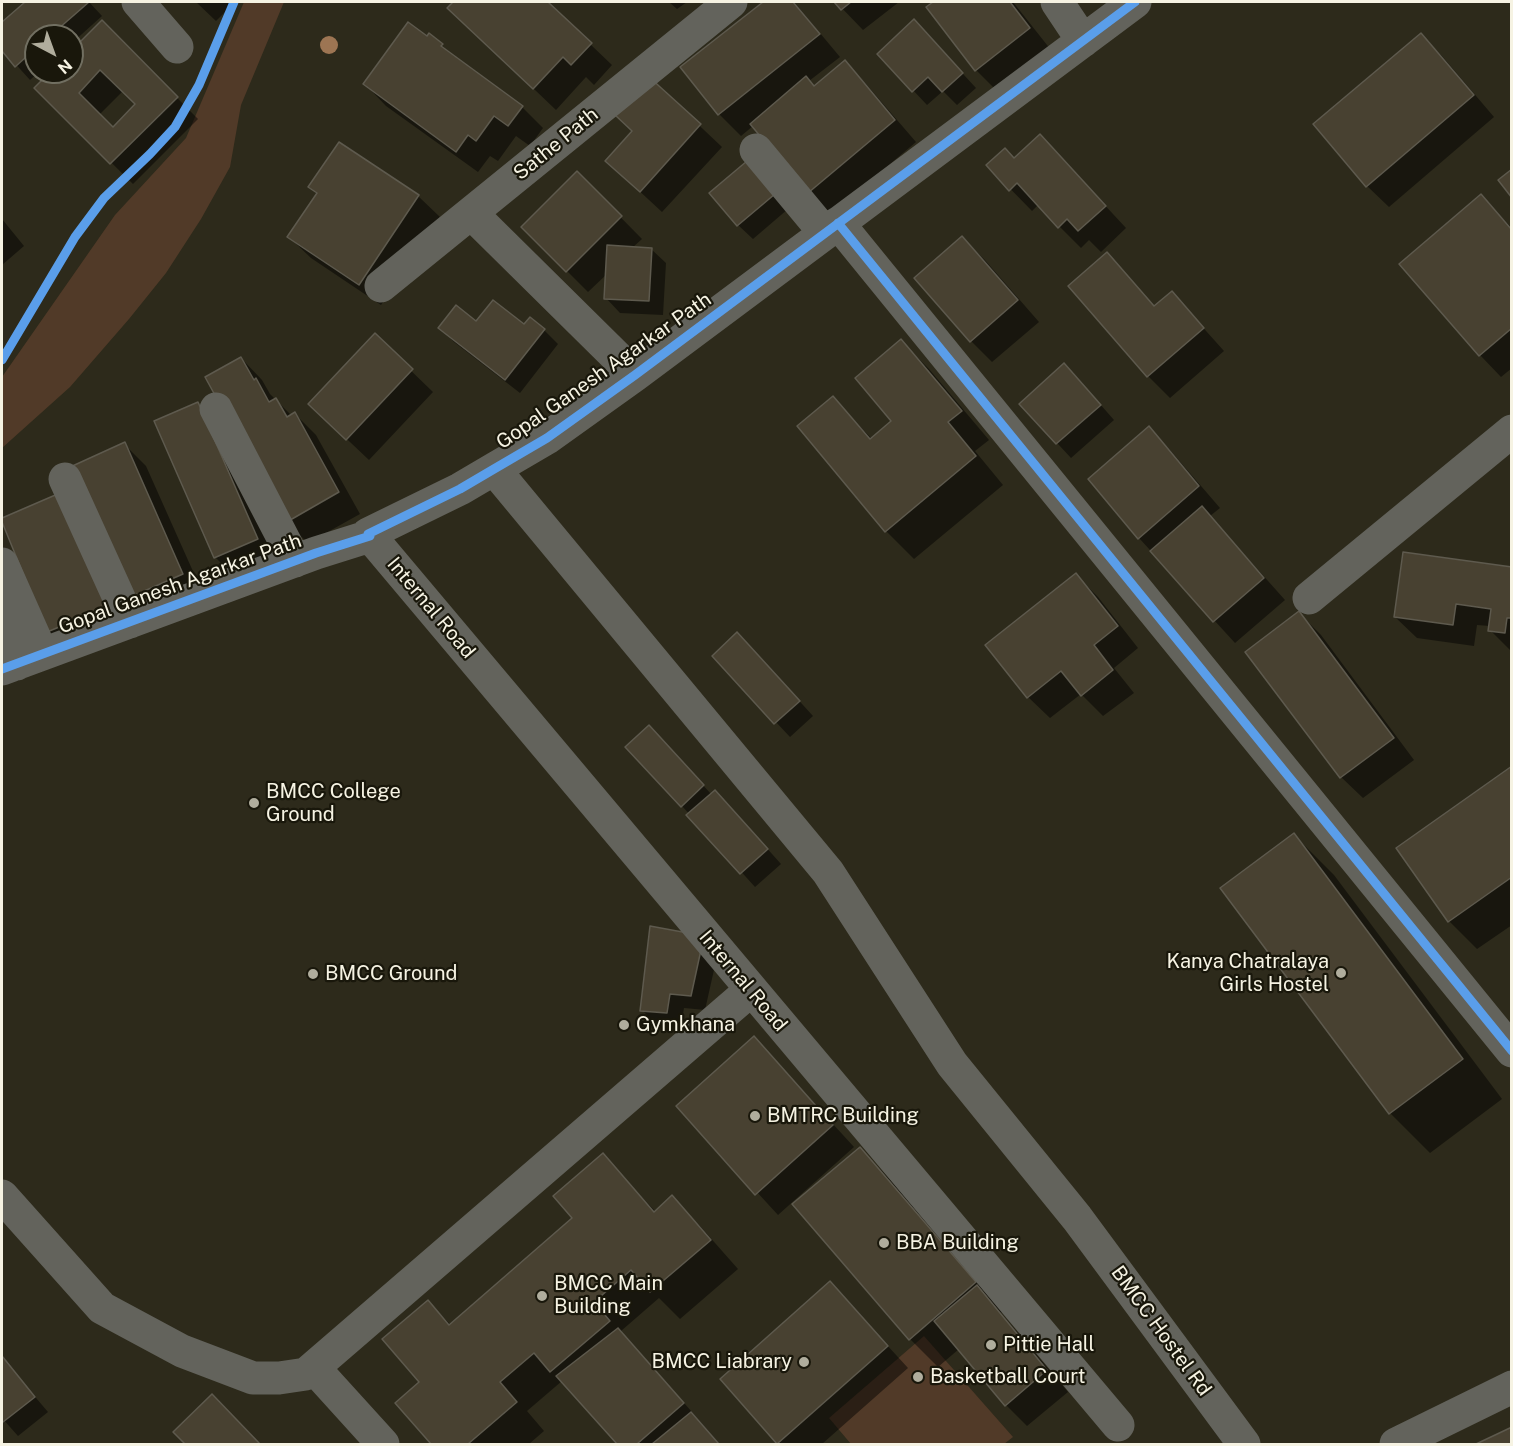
<!DOCTYPE html>
<style>
body{margin:0}
#map{position:relative;width:1513px;height:1446px;overflow:hidden;background:#2d2a1b;font-family:"Public Sans",sans-serif}
canvas{display:block}
.frame{position:absolute;inset:0;border:3px solid #f6f3e3;pointer-events:none}
.north{position:absolute;left:24px;top:24px;width:60px;height:60px;box-sizing:border-box;background:#19170b;border:2px solid #716f61;border-radius:50%;rotate:139deg;font-size:16px;font-weight:700;line-height:24px;text-align:center;color:#f6f3e3}
.north::after{content:'';display:block;margin:auto;width:21px;height:27px;background:#b0ad9d;clip-path:polygon(50% 0,100% 100%,50% 72%,0 100%)}
</style>
<div id="map">
<canvas width="1513" height="1446"></canvas>
<div class="frame"></div>
<div class="north">N</div>
</div>
<script>
const context = document.querySelector('canvas').getContext('2d');
context.lineJoin = 'round';
function paint(path, color) { context.fillStyle = color; context.fill(path, 'evenodd'); }
const shape = rows => new Path2D(rows.map(r => 'M' + r).join(''));
function strokePath(path, color, width, dash) { context.strokeStyle = color; context.lineWidth = width; context.lineCap = dash ? 'butt' : 'round'; context.setLineDash(dash || []); context.stroke(path); }
function label(font, color, halo, rows, align = 'center') {
  context.font = font + ' "Public Sans",sans-serif'; context.lineWidth = 4.5; context.setLineDash([]); context.textBaseline = 'middle'; context.strokeStyle = halo; context.fillStyle = color; for (const [text, x, y, turn = 0] of rows) {
    context.save(); context.translate(x, y); context.rotate((+turn || 0) * Math.PI / 180); context.textAlign = isNaN(turn) ? turn : align; if (halo) context.strokeText(text, 0, 0); context.fillText(text, 0, 0); context.restore();
  }
}
const green = shape([
 [244,2,284,2,241,105,230,167,201,219,166,273,129,319,70,387,2,448,2,377,115,215,186,138],
 [924,1336,1013,1437,1004,1444,851,1444,829,1418]
]);
const shadow = shape([
 [27,2,89,2,102,16,72,43,72,36,36,36,36,72,39,72,30,80,2,49,2,24],
 [196,2,229,2,232,5,216,21],
 [455,2,546,2,612,65,594,85,586,77,556,110,449,8],
 [669,2,687,2,677,9],
 [765,2,794,2,840,57,809,81,815,88,845,63,866,84,916,142,831,214,809,192,753,126,741,136,719,114,682,67],
 [836,2,899,2,863,30],
 [936,2,1013,2,1051,50,997,91,976,70,928,8],
 [102,22,198,119,133,184,36,88,52,72,72,72,72,52],
 [123,91,137,104,113,129,99,115],
 [429,35,458,61,522,107,543,128,530,146,516,136,498,161,490,156,478,172,386,106,365,84],
 [1421,35,1442,56,1494,117,1389,207,1367,186],
 [928,36,976,88,957,105,943,91,927,105,879,54],
 [649,78,722,147,662,212,607,161,634,131],
 [1061,158,1126,228,1101,252,1089,240,1081,248,1038,205,1032,211,988,166,1014,159],
 [577,173,642,239,632,248,651,249,666,263,663,315,620,313,606,298,607,274,588,292,523,227],
 [762,177,788,209,753,239,738,225],
 [310,187,418,196,440,217,381,305,311,258,289,237,318,195],
 [1481,196,1512,228,1512,368,1501,377,1480,355],
 [2,219,24,246,2,265],
 [962,238,984,259,1039,322,992,362,971,341],
 [1106,254,1155,307,1172,293,1224,351,1170,398,1148,376,1070,286],
 [477,323,524,326,544,330,558,344,520,393,454,342,440,328],
 [375,336,433,392,369,460,332,425],
 [901,341,929,369,989,440,975,451,1003,485,914,559,886,531,833,398,872,439,893,422],
 [241,358,262,380,270,394,292,416,295,414,316,435,360,514,308,543,286,522],
 [1078,379,1114,420,1071,458,1021,404],
 [197,404,219,425,279,560,237,579,216,558,156,422],
 [1149,428,1170,450,1220,508,1210,516,1285,600,1235,643,1139,538],
 [124,444,146,466,204,596,149,620,128,598],
 [60,495,129,628,70,653,49,631,2,519],
 [1512,568,1512,652,1490,630,1490,626,1477,625,1474,646,1417,638,1395,617],
 [1076,575,1098,597,1138,648,1114,668,1134,693,1103,716,1081,694,1050,718,1028,697],
 [1299,613,1321,635,1414,760,1363,798,1341,777],
 [751,648,813,716,790,737,714,656],
 [663,742,712,795,715,792,729,806,781,864,755,887,682,806],
 [1512,768,1512,925,1477,949,1449,921],
 [1294,835,1334,875,1502,1099,1430,1153,1390,1113],
 [652,927,718,952,705,1010,684,1008,681,1027,656,1024,642,1010],
 [754,1038,854,1147,778,1215,678,1106],
 [860,1149,888,1177,1003,1311,1001,1313,1068,1392,1027,1426,1006,1405,959,1349,938,1367,910,1339],
 [602,1155,656,1212,672,1197,700,1226,738,1269,680,1319,659,1298,621,1331,720,1444,619,1444,562,1381,527,1411,544,1431,529,1444,433,1444,397,1403,421,1382,428,1302,451,1325,574,1218],
 [830,1283,908,1368,822,1444,780,1444,722,1379],
 [2,1358,48,1412,18,1436,2,1418],
 [234,1418,259,1444,188,1444,175,1432]
]);
const building = shape([
 [25,2,89,2,50,36,36,36,36,48,15,67,2,51,2,22,25,2],
 [453,2,548,2,592,43,571,65,563,57,533,89,447,8,453,2],
 [763,2,793,2,820,34,718,115,680,67,763,2],
 [834,2,851,2,841,10,834,2],
 [933,2,1010,2,1030,28,975,71,926,7,933,2],
 [914,19,963,73,942,92,928,77,912,92,877,54,914,19],
 [102,20,178,97,110,164,34,88,50,72,72,72,72,50,102,20],
 [100,70,135,104,113,127,79,93,100,70],
 [408,22,427,36,429,33,443,44,441,46,523,106,508,126,494,116,476,141,468,135,456,152,363,84,408,22],
 [1421,33,1474,95,1366,187,1313,124,1421,33],
 [845,60,895,120,808,193,750,124,806,76,814,86,845,60],
 [648,76,701,124,640,192,605,161,632,131,614,114,648,76],
 [1040,134,1106,206,1078,231,1067,219,1058,228,1017,183,1009,191,986,165,1005,148,1014,158,1040,134],
 [339,142,419,195,359,285,287,237,317,193,308,187,339,142],
 [747,161,775,194,737,226,709,193,747,161],
 [1512,169,1512,198,1498,180,1512,169],
 [577,171,622,216,566,272,521,227,577,171],
 [1481,194,1512,230,1512,328,1479,356,1399,264,1481,194],
 [962,236,1018,300,970,342,914,278,962,236],
 [607,245,652,248,649,301,604,299,607,245],
 [1107,252,1154,306,1172,291,1204,328,1147,377,1068,286,1107,252],
 [493,300,524,324,530,317,545,329,505,380,438,328,456,305,476,321,493,300],
 [375,333,413,369,346,440,308,404,375,333],
 [901,339,962,411,948,422,976,456,885,532,797,426,833,396,870,439,891,421,855,378,901,339],
 [241,357,254,380,256,378,269,402,276,398,287,417,295,412,339,492,285,523,205,377,241,357],
 [1064,363,1101,405,1056,444,1019,404,1064,363],
 [198,402,258,539,214,558,154,421,198,402],
 [1149,426,1199,486,1138,539,1088,479,1149,426],
 [125,442,183,574,126,599,68,468,125,442],
 [60,493,108,607,47,632,2,522,2,518,60,493],
 [1202,506,1264,578,1213,622,1150,551,1202,506],
 [1403,552,1512,567,1512,618,1507,618,1505,633,1488,631,1491,609,1456,604,1453,625,1394,617,1403,552],
 [1076,573,1118,626,1094,645,1113,670,1081,696,1061,671,1027,698,985,645,1076,573],
 [1299,611,1394,738,1340,778,1245,652,1299,611],
 [737,632,800,701,774,724,712,656,737,632],
 [649,725,704,785,681,807,625,747,649,725],
 [1512,766,1512,877,1448,922,1396,848,1512,766],
 [715,790,768,849,740,874,686,815,715,790],
 [1294,833,1463,1059,1389,1114,1220,888,1294,833],
 [650,926,704,936,691,996,670,994,667,1013,640,1011,650,926],
 [754,1036,833,1125,755,1195,676,1106,754,1036],
 [860,1147,976,1282,909,1340,792,1204,860,1147],
 [603,1153,654,1212,672,1195,711,1240,650,1292,631,1270,594,1302,610,1321,550,1372,534,1353,500,1382,517,1402,468,1444,431,1444,395,1403,419,1382,382,1339,428,1300,449,1325,572,1218,553,1196,603,1153],
 [830,1281,888,1346,777,1444,720,1379,830,1281],
 [977,1285,1047,1370,1005,1406,934,1321,977,1285],
 [618,1328,684,1403,637,1444,617,1444,556,1376,618,1328],
 [2,1356,35,1397,3,1422,2,1421,2,1356],
 [212,1394,260,1444,185,1444,173,1432,212,1394],
 [691,1412,719,1444,652,1444,691,1412],
 [1512,1427,1512,1444,1476,1444,1512,1427]
]);
const minor = shape([
 [138,2,177,47],
 [1057,2,1083,41],
 [756,150,825,233],
 [471,213,635,375],
 [838,223,1512,1051],
 [381,286,731,2],
 [216,409,295,561],
 [494,469,828,872,952,1064,1077,1218,1244,1444],
 [65,479,130,622],
 [370,536,1118,1425],
 [2,564,42,654],
 [1309,598,1512,431],
 [2,618,17,664],
 [2,669,316,553,370,536,368,534,460,489,494,469,547,438,635,375,1135,2],
 [2,1196,102,1308,182,1351,253,1378,279,1378,306,1374,751,990],
 [314,1368,383,1444],
 [1396,1444,1512,1387]
]);
const cycleway = shape([
 [838,223,1512,1051],
 [2,360,75,237,104,198,150,154,175,127,199,85,234,2],
 [2,669,316,553,370,536,368,534,460,489,494,469,547,438,635,375,1135,2]
]);
const trees = [
 [329,45]
];
const markers = [
 [254,803,6,"#b0ad9d"],
 [1341,973,6,"#b0ad9d"],
 [313,974,6,"#b0ad9d"],
 [624,1025,6,"#b0ad9d"],
 [755,1116,6,"#b0ad9d"],
 [884,1243,6,"#b0ad9d"],
 [542,1296,6,"#b0ad9d"],
 [991,1345,6,"#b0ad9d"],
 [804,1362,6,"#b0ad9d"],
 [918,1377,6,"#b0ad9d"]
];
const streetNames = [
 ["Sathe Path",556,144,-39],
 ["Gopal Ganesh Agarkar Path",604,371,-35],
 ["Gopal Ganesh Agarkar Path",180,584,-20],
 ["Internal Road",431,608,50],
 ["Internal Road",743,981,50],
 ["BMCC Hostel Rd",1161,1331,54]
];
const poiNames = [
 ["BMCC College",266,792],
 ["Ground",266,815],
 ["Kanya Chatralaya",1329,962,"right"],
 ["Girls Hostel",1329,985,"right"],
 ["BMCC Ground",325,974],
 ["Gymkhana",636,1025],
 ["BMTRC Building",767,1116],
 ["BBA Building",896,1243],
 ["BMCC Main",554,1284],
 ["Building",554,1307],
 ["Pittie Hall",1003,1345],
 ["BMCC Liabrary",792,1362,"right"],
 ["Basketball Court",930,1377]
];
paint(green, '#513a28');
paint(shadow, '#0007');
paint(building, '#484131');
strokePath(building, '#5e5a4e', 1.5);
strokePath(minor, '#63635c', 33);
strokePath(cycleway, '#5a9eea', 9);
context.fillStyle = '#9d7553';
for (const [x, y] of trees) { context.beginPath(); context.arc(x, y, 9, 0, 2 * Math.PI); context.fill(); }
for (const [x, y, r, color] of markers) { const dot = new Path2D(); dot.arc(x, y, r, 0, 2 * Math.PI); context.fillStyle = color; context.fill(dot); strokePath(dot, '#19170b', 2); }
label('20px', '#f6f3e3', '#19170b', streetNames);
label('20px', '#f6f3e3', '#19170b', poiNames, 'left');
</script>
